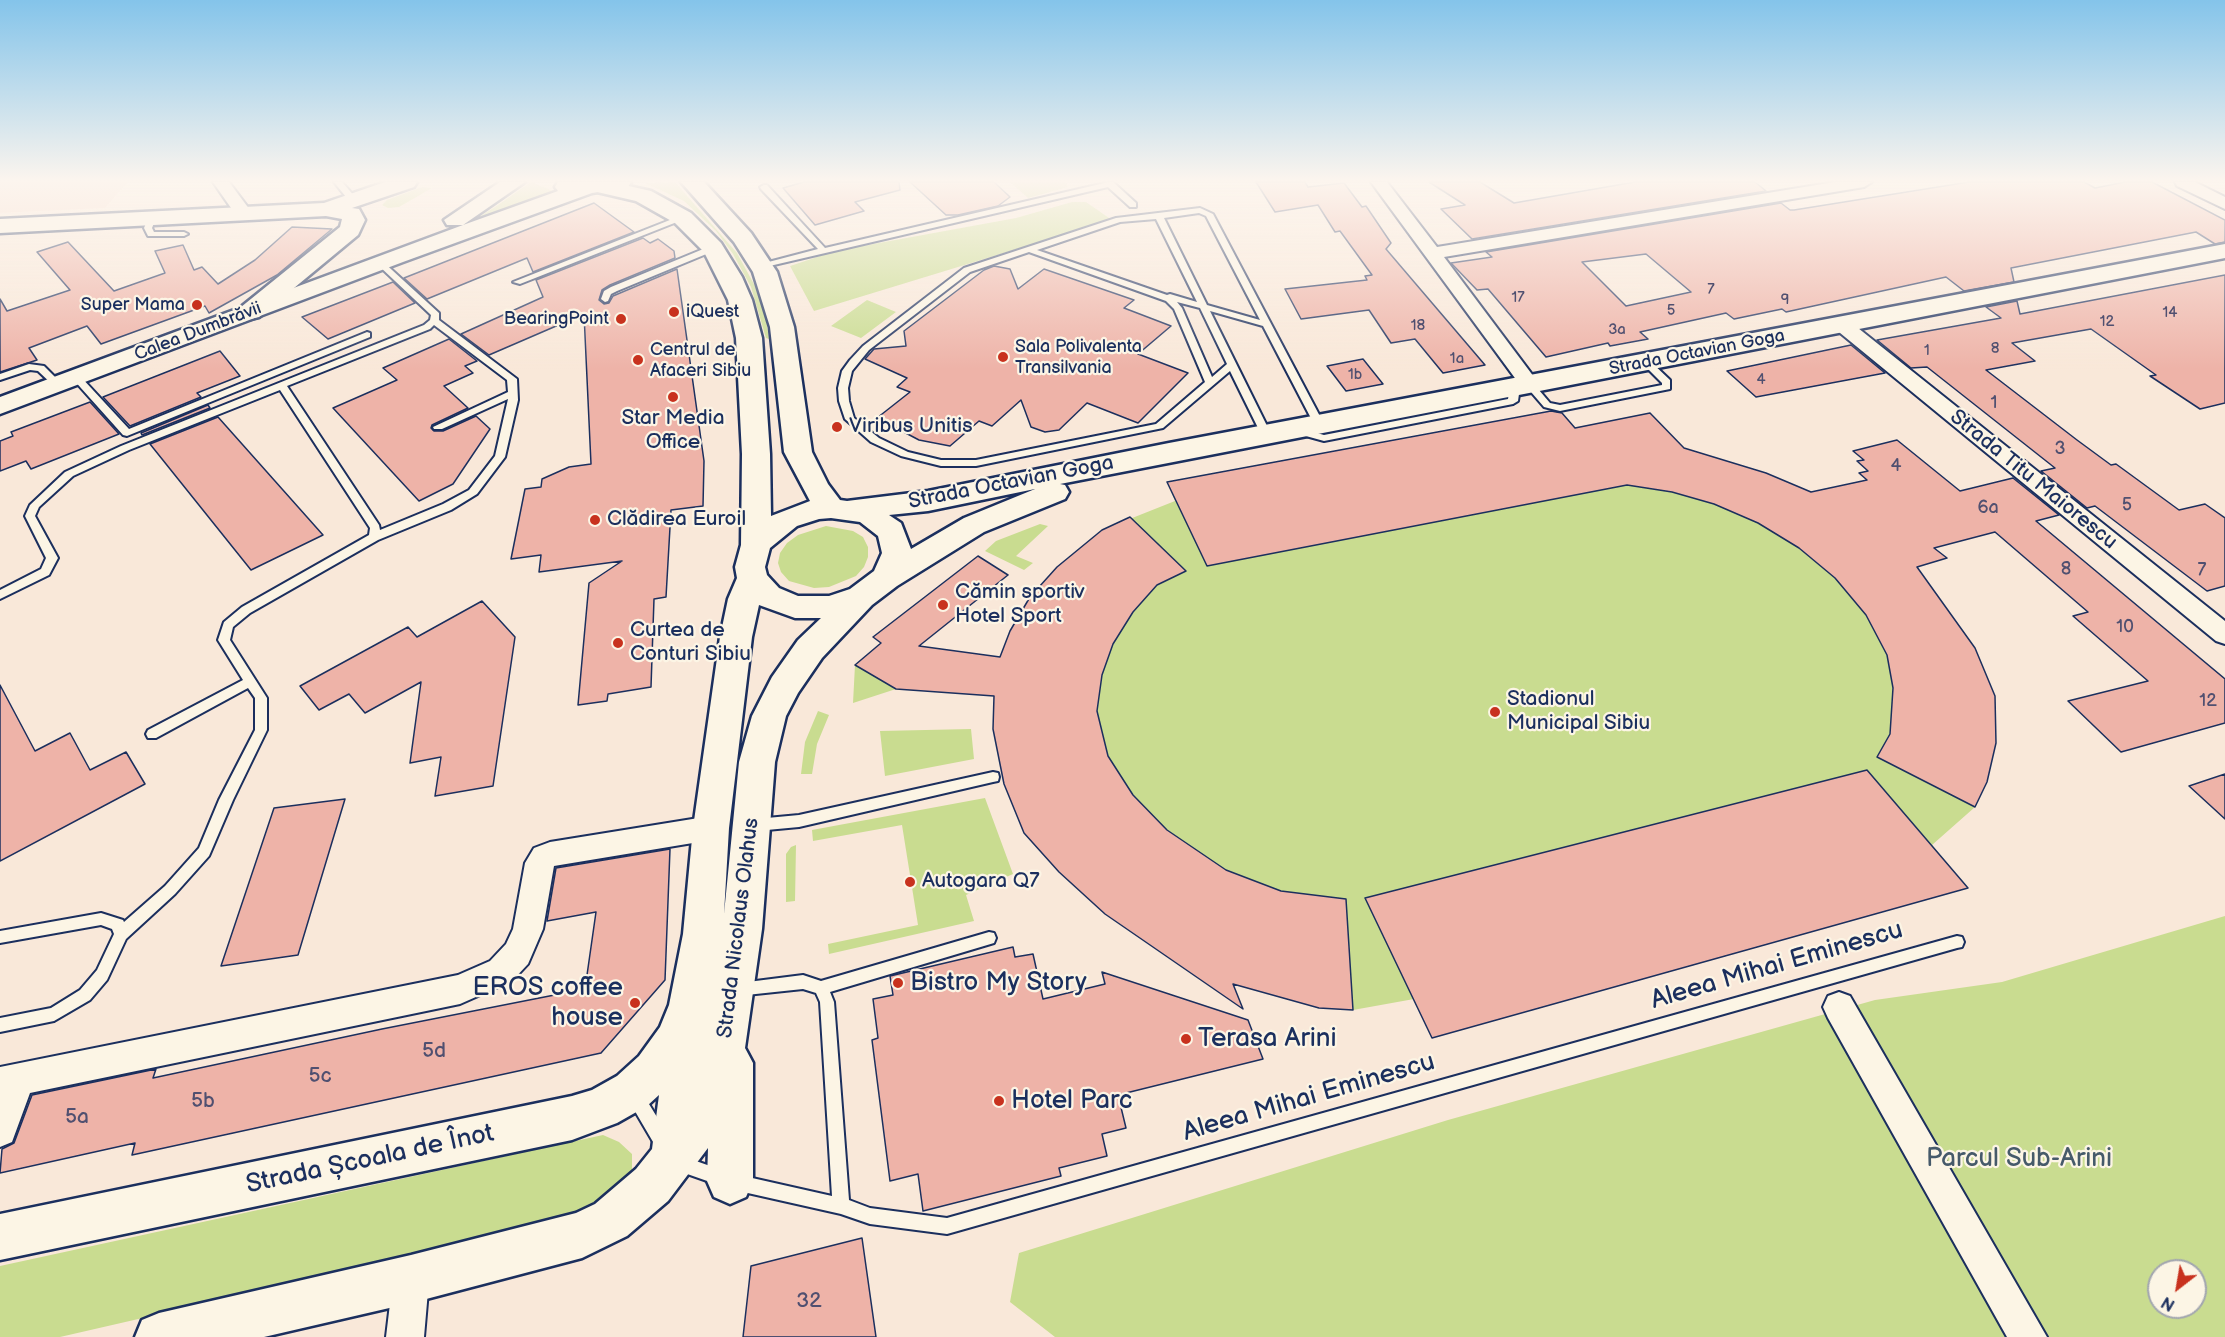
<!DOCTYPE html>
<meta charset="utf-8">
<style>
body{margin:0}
#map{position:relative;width:2225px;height:1337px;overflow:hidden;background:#f9e8d9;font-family:"Balsamiq Sans",sans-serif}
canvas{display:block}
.north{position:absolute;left:2147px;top:1259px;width:60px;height:60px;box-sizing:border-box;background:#fcf5e5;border:2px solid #a2a6af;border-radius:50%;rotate:211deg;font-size:16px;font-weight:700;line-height:24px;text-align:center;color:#1b2f5e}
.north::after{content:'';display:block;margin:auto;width:21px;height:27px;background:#c8321e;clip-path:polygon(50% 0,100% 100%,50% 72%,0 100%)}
</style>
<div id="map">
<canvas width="2225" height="1337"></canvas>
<div class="north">N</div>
</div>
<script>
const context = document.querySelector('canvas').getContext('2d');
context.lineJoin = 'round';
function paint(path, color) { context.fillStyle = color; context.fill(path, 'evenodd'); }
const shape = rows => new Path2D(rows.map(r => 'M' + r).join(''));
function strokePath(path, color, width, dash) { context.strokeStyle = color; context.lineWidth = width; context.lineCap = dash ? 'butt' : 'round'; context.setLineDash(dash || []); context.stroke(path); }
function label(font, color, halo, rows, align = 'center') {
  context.font = font + ' "Balsamiq Sans",sans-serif'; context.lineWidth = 4.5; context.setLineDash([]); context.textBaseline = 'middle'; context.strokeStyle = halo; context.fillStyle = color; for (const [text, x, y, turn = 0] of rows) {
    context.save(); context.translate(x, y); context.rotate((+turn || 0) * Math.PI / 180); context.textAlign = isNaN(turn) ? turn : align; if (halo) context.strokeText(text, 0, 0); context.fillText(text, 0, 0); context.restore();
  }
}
const built = shape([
 [0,182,128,182,105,208,0,213]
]);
const green = shape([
 [531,182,556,192,466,225,495,207],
 [675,182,737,253,755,286,765,313,769,339,766,338,751,287,733,254,716,231,684,201,645,183],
 [1010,182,1066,182,1068,187,1028,198],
 [422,187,432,188,399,207,388,208,382,205,387,200],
 [1072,202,1086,202,1112,220,814,311,790,266,835,251,1016,218],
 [867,300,896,312,861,338,831,326],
 [1559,410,1584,440,1668,444,1766,473,1888,544,1934,591,1975,648,1995,696,1996,743,1987,782,1975,807,1932,845,1968,888,1432,1038,1414,999,1353,1010,1319,1008,1230,983,1159,951,1105,914,1059,872,1024,833,995,672,1010,631,1030,597,1057,567,1102,530,1175,501,1167,482],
 [1040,524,1048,526,1016,556,1033,563,1024,570,985,551,996,541],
 [826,526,853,531,863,537,868,547,868,557,864,567,856,576,829,587,814,588,789,581,781,572,778,563,780,553,787,543,798,535],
 [855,665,896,689,853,703],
 [818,711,829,715,817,744,812,774,801,774,805,742],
 [971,729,974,759,885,776,880,731],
 [985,798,1013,874,966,895,974,921,829,954,828,944,918,925,902,825,813,841,812,830],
 [796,845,795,901,786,902,786,854,791,847],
 [2225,916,2225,1337,1055,1337,1010,1302,1019,1253,1448,1120,1875,1000,2002,982],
 [2159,1271,2195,1271,2195,1307,2159,1307],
 [603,1135,619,1142,632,1154,632,1174,604,1212,60,1337,0,1337,0,1266]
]);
const building = shape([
 [804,182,899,182,900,190,855,202,864,211,815,225,783,188,804,182],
 [910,182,994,182,1010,197,998,206,958,215,946,215,910,182],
 [1256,182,1305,182,1308,187,1344,183,1362,207,1366,206,1391,243,1386,249,1485,365,1443,373,1415,339,1391,343,1369,310,1301,319,1285,289,1367,280,1365,276,1372,275,1340,231,1335,232,1318,205,1275,212,1256,182],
 [1429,182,1480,182,1514,203,1635,182,1755,182,1766,191,1472,239,1441,209,1465,205,1429,182],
 [1969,182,2084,182,2095,188,2125,182,2152,182,2225,220,2225,242,2215,244,2196,232,2011,268,2014,282,1964,291,1946,277,1786,312,1782,309,1734,319,1726,313,1640,332,1648,339,1610,346,1608,343,1546,357,1488,289,1477,290,1451,263,1492,257,1486,252,1781,203,1790,210,1794,210,1969,182],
 [1646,254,1691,292,1626,306,1582,262,1646,254],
 [594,203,634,232,533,272,527,258,427,299,404,278,594,203],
 [292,227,332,229,277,275,209,313,205,306,101,344,87,326,29,348,37,360,0,372,0,299,7,311,70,290,37,252,68,242,114,291,165,273,155,251,183,245,194,270,202,267,218,284,255,260,292,227],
 [643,238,650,243,658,239,674,251,675,258,610,285,602,290,599,300,604,304,609,303,613,296,677,269,704,461,703,506,671,510,666,597,654,599,651,687,608,694,607,701,578,705,589,583,622,561,539,572,541,555,511,559,525,489,541,487,542,479,569,467,591,464,584,314,489,355,461,334,543,297,536,280,643,238],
 [994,266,1010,269,1018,289,1044,269,1134,300,1124,308,1171,326,1138,354,1188,373,1138,423,1087,403,1059,430,1045,432,1031,427,1021,400,992,426,979,421,950,446,919,440,877,418,910,392,897,387,907,378,865,359,874,349,906,346,904,331,984,270,994,266],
 [2225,275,2225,403,2200,409,2150,376,2156,375,2091,329,2012,343,2035,361,1986,370,2077,440,2111,465,2116,464,2179,510,2205,504,2225,518,2225,586,2207,591,2095,506,2087,508,2041,471,2055,468,1927,367,1911,368,1877,340,2001,318,1986,307,2017,301,2020,314,2225,275],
 [393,282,415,303,328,339,302,317,393,282],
 [449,339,477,361,465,366,473,373,444,386,468,408,432,425,431,428,434,431,443,431,476,416,490,429,453,484,419,501,333,408,397,380,383,368,449,339],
 [1851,345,1885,373,1756,397,1727,371,1851,345],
 [220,351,240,376,197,393,201,397,130,426,103,397,220,351],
 [1363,359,1383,384,1346,391,1327,366,1363,359],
 [90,402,119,434,31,469,26,461,0,471,0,441,13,436,11,432,90,402],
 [208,405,210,408,142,435,141,433,208,405],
 [1551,411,1562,413,1575,428,1650,413,1684,448,1766,473,1811,492,1867,480,1859,473,1868,471,1857,461,1864,460,1853,451,1897,440,1960,491,2013,478,2059,515,2036,521,2225,679,2225,723,2121,752,2068,701,2148,681,2073,616,2088,612,1995,532,1934,548,1947,558,1917,567,1975,648,1995,696,1996,743,1987,782,1975,807,1877,757,1890,734,1893,688,1887,655,1866,615,1835,578,1799,548,1758,523,1714,504,1672,492,1627,485,1207,566,1167,482,1551,411],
 [218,417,323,535,251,570,150,444,218,417],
 [1130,517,1186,571,1157,585,1133,612,1113,644,1102,675,1097,711,1108,756,1133,795,1167,830,1226,870,1281,891,1346,899,1353,1010,1319,1008,1233,984,1243,1009,1105,914,1059,872,1024,833,1004,784,993,729,994,696,896,689,855,665,881,643,873,637,978,556,1008,575,919,646,1000,657,1010,631,1030,597,1057,567,1102,530,1130,517],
 [482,601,515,637,493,786,435,796,441,757,410,763,421,682,365,713,349,694,319,710,300,686,408,627,417,637,482,601],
 [0,685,35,751,70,733,90,770,126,752,145,784,0,861,0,685],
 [1867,770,1968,888,1432,1038,1365,898,1867,770],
 [2225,774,2225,819,2189,786,2225,774],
 [345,799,298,955,221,966,274,808,345,799],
 [670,849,665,980,601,1053,132,1155,135,1143,0,1173,2,1149,14,1143,32,1095,156,1069,153,1078,382,1029,585,989,596,912,547,921,556,868,670,849],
 [1013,947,1015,957,1033,954,1043,999,1105,984,1102,972,1248,1020,1263,1059,1118,1095,1126,1128,1102,1134,1107,1156,1059,1168,1061,1176,923,1211,918,1174,890,1181,872,1040,878,1038,873,999,893,995,890,976,1013,947],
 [862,1238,876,1337,743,1337,751,1266,862,1238]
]);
const lane = shape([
 [334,182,342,182,356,198,356,202,350,202,334,182],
 [1109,182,1113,182,1136,203,1136,207,1130,207,1108,187,761,268,757,265,818,249,761,189,760,187,764,185,767,185,825,248,1109,182],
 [1200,208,1213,214,1324,424,1322,426,1319,427,1314,424,1263,326,1210,311,1271,434,1270,436,1262,436,1261,434,1230,371,1163,428,976,466,941,466,901,456,871,442,845,419,839,401,838,388,842,371,850,360,863,346,964,268,1116,218,1200,208],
 [1199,213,1206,216,1260,320,1207,305,1164,218,1199,213],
 [1156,219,1197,302,1170,294,1167,295,1037,250,1120,222,1156,219],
 [1029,252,1166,301,1174,309,1205,382,1156,424,976,460,941,460,908,452,879,438,854,418,849,401,848,388,852,371,869,350,970,272,1029,252],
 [1177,302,1200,308,1227,364,1212,377,1182,308,1177,302],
 [149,216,156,218,152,228,154,232,184,232,188,234,184,236,148,236,144,228,149,216],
 [680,216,687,218,520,284,513,282,680,216],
 [713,245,717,248,716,250,617,291,611,294,608,301,605,302,601,299,604,291,611,287,713,245],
 [380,259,439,313,439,320,517,379,518,400,505,457,477,494,451,510,378,540,250,613,233,627,230,640,267,698,267,730,233,800,209,856,175,894,126,939,107,980,90,1000,54,1021,0,1032,0,1018,51,1008,80,990,97,970,114,934,112,929,101,925,0,943,0,931,101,913,123,920,124,922,165,886,199,848,219,800,255,730,255,698,248,688,156,738,148,738,146,734,148,730,243,680,218,640,224,622,242,607,369,535,370,528,280,390,129,450,73,476,39,507,35,516,58,558,49,575,0,599,0,590,41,569,46,558,25,516,30,505,65,472,121,446,424,325,430,320,431,315,377,264,377,260,380,259],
 [434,325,507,380,508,392,433,427,434,429,442,429,508,399,495,456,469,490,443,504,380,530,379,525,287,386,430,329,434,325],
 [367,332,370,333,370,337,127,436,123,435,72,378,74,376,80,376,129,429,367,332],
 [1647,360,1650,361,1670,380,1670,389,1560,411,1544,407,1525,385,1530,382,1533,383,1550,403,1560,405,1662,385,1662,383,1642,363,1647,360],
 [29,364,44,366,63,385,61,387,55,387,38,371,30,370,0,380,0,374,29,364],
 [1515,384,1520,387,1518,401,1513,404,1324,441,1295,433,1294,431,1299,428,1324,435,1508,399,1510,387,1515,384],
 [993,772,998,773,999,777,998,781,993,782,799,827,756,831,751,829,749,825,751,821,756,819,799,815,993,772],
 [989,932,994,933,996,938,994,943,830,992,834,1002,849,1200,870,1208,947,1218,1957,936,1962,937,1964,942,1962,947,1957,948,947,1234,870,1224,841,1214,730,1189,673,1169,671,1163,673,1157,679,1155,730,1173,832,1196,820,1002,816,993,803,989,737,996,732,994,730,989,732,984,803,975,821,981,989,932],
 [635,1088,641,1091,668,1135,670,1141,668,1147,662,1149,656,1147,629,1101,627,1096,629,1091,635,1088]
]);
const street = shape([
 [213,182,229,182,253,214,250,218,238,218,213,182],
 [1371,182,1387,182,1437,247,1835,182,1872,182,1864,187,1444,257,1540,385,1537,389,1530,391,1523,389,1371,182],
 [2175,182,2195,182,2225,197,2225,209,2177,186,2175,182],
 [1841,318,1848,320,2225,621,2225,644,2216,641,1834,328,1831,324,1841,318],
 [711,816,721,820,725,828,721,836,711,840,554,866,543,929,528,964,512,981,460,1004,30,1093,12,1142,0,1147,0,1067,458,975,490,961,506,944,513,929,525,863,534,848,550,842,711,816],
 [1839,992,1850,996,2047,1337,2007,1337,1828,1018,1823,1007,1828,996,1839,992],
 [411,1261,424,1266,429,1279,424,1337,386,1337,393,1279,398,1266,411,1261]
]);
const secondary = shape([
 [385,182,417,182,414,187,352,208,359,209,365,220,358,235,259,317,250,319,241,317,238,312,241,307,340,227,342,219,326,216,0,233,0,219,324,203,385,182],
 [593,182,611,182,651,191,691,213,721,243,742,277,752,300,762,338,770,454,771,516,810,501,784,452,770,327,753,272,734,242,681,182,704,182,751,233,777,272,794,327,812,452,828,484,840,500,847,501,928,491,1169,443,2225,244,2225,258,1060,484,1065,485,1069,492,1065,499,984,532,897,586,872,605,822,658,798,693,786,716,775,762,762,929,745,1048,753,1063,753,1181,746,1197,730,1204,714,1197,707,1181,708,1148,668,1201,627,1236,582,1258,411,1303,264,1337,135,1337,142,1320,159,1313,411,1255,576,1213,595,1204,636,1169,652,1149,659,1095,647,1106,617,1123,572,1140,0,1260,0,1214,572,1096,592,1090,617,1076,639,1056,660,1027,669,1005,683,934,693,828,720,637,728,599,737,578,735,567,741,545,742,454,736,338,728,300,704,252,675,223,636,201,593,191,590,186,593,182],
 [1035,489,964,518,911,549,901,523,889,515,928,511,1035,489],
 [831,518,860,522,878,536,882,553,874,571,850,589,829,596,798,596,779,588,767,575,765,567,770,548,797,526,819,519,831,518],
 [759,605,795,618,821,618,798,640,772,677,752,716,739,762,724,914,729,828,752,637,759,605]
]);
const primary = shape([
 [500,182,525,182,463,225,558,191,555,187,558,182,631,182,628,187,592,193,403,262,0,414,0,397,463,225,447,225,444,220,500,182]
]);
const markers = [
 [197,305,6,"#c8321e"],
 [674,312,6,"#c8321e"],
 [621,319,6,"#c8321e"],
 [1003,357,6,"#c8321e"],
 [638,360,6,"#c8321e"],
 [673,397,6,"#c8321e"],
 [837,427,6,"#c8321e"],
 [595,520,6,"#c8321e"],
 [943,605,6,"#c8321e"],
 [618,643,6,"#c8321e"],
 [1495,712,6,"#c8321e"],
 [910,882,6,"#c8321e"],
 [898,983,6,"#c8321e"],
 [635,1003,6,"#c8321e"],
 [1186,1039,6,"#c8321e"],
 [999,1101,6,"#c8321e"]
];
const farNumbernames = [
 ["7",1711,290],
 ["17",1518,298],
 ["9",1785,300],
 ["5",1671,311],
 ["14",2170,313],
 ["12",2107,322],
 ["18",1418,326],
 ["3a",1617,330],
 ["8",1995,349],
 ["1",1927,351],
 ["1a",1457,359],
 ["1b",1355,375],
 ["4",1761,380]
];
const farPoinames = [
 ["Super Mama",185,305,"right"],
 ["iQuest",686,312],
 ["BearingPoint",609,319,"right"],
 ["Sala Polivalenta",1015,347],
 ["Transilvania",1015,368],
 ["Centrul de",650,350],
 ["Afaceri Sibiu",650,371]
];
const farStreetnames = [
 ["Calea Dumbrăvii",198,332,-21],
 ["Strada Octavian Goga",1697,353,-11]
];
const numberNames = [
 ["1",1994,403],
 ["3",2060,449],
 ["4",1896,466],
 ["5",2127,505],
 ["6a",1988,508],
 ["8",2066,569],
 ["7",2202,570],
 ["10",2125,627],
 ["12",2208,701]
];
const poiNames = [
 ["Star Media",673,419,"center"],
 ["Office",673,443,"center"],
 ["Viribus Unitis",849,427],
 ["Clădirea Euroil",607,520],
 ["Cămin sportiv",955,593],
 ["Hotel Sport",955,617],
 ["Curtea de",630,631],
 ["Conturi Sibiu",630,655],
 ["Stadionul",1507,700],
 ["Municipal Sibiu",1507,724],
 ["Autogara Q7",922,882]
];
const streetNames = [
 ["Strada Titu Maiorescu",2033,480,39],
 ["Strada Octavian Goga",1011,483,-11],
 ["Strada Nicolaus Olahus",739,928,-83]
];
const nearNumbernames = [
 ["5d",434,1052],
 ["5c",320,1077],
 ["5b",203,1102],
 ["5a",77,1118],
 ["32",809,1302]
];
const nearStreetnames = [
 ["Aleea Mihai Eminescu",1777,966,-16],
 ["Aleea Mihai Eminescu",1309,1098,-16],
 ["Strada Școala de Înot",370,1160,-12]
];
const nearPoinames = [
 ["Bistro My Story",910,983],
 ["EROS coffee",623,988,"right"],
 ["house",623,1018,"right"],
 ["Terasa Arini",1198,1039],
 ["Hotel Parc",1011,1101]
];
const nearParknames = [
 ["Parcul Sub-Arini",2019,1159]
];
paint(built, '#f6d8ca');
paint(green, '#c9dc90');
paint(building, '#eeb3a8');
strokePath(building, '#1b2f5e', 1.5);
strokePath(lane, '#1b2f5e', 4);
strokePath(street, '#1b2f5e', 4);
strokePath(secondary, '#1b2f5e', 5);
strokePath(primary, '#1b2f5e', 5);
paint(lane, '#fcf5e5');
paint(street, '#fcf5e5');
paint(secondary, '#fcf5e5');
paint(primary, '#fcf5e5');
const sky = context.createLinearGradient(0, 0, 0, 369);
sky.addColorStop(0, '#84c4ea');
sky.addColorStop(0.49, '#fcf5ee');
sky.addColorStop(1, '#fcf5ee00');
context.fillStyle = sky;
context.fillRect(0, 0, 2225, 369);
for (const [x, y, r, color] of markers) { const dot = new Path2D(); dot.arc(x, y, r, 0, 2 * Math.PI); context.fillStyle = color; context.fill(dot); strokePath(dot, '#fcf5e5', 2); }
label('15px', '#505070', null, farNumbernames);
label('18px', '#1b2f5e', '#fcf5e5', farPoinames, 'left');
label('18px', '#1b2f5e', '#fcf5e5', farStreetnames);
label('18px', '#505070', null, numberNames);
label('21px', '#1b2f5e', '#fcf5e5', poiNames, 'left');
label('21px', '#1b2f5e', '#fcf5e5', streetNames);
label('21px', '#505070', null, nearNumbernames);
label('26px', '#1b2f5e', '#fcf5e5', nearStreetnames);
label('26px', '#1b2f5e', '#fcf5e5', nearPoinames, 'left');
label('26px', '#465a6a', '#fcf5e5', nearParknames);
</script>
